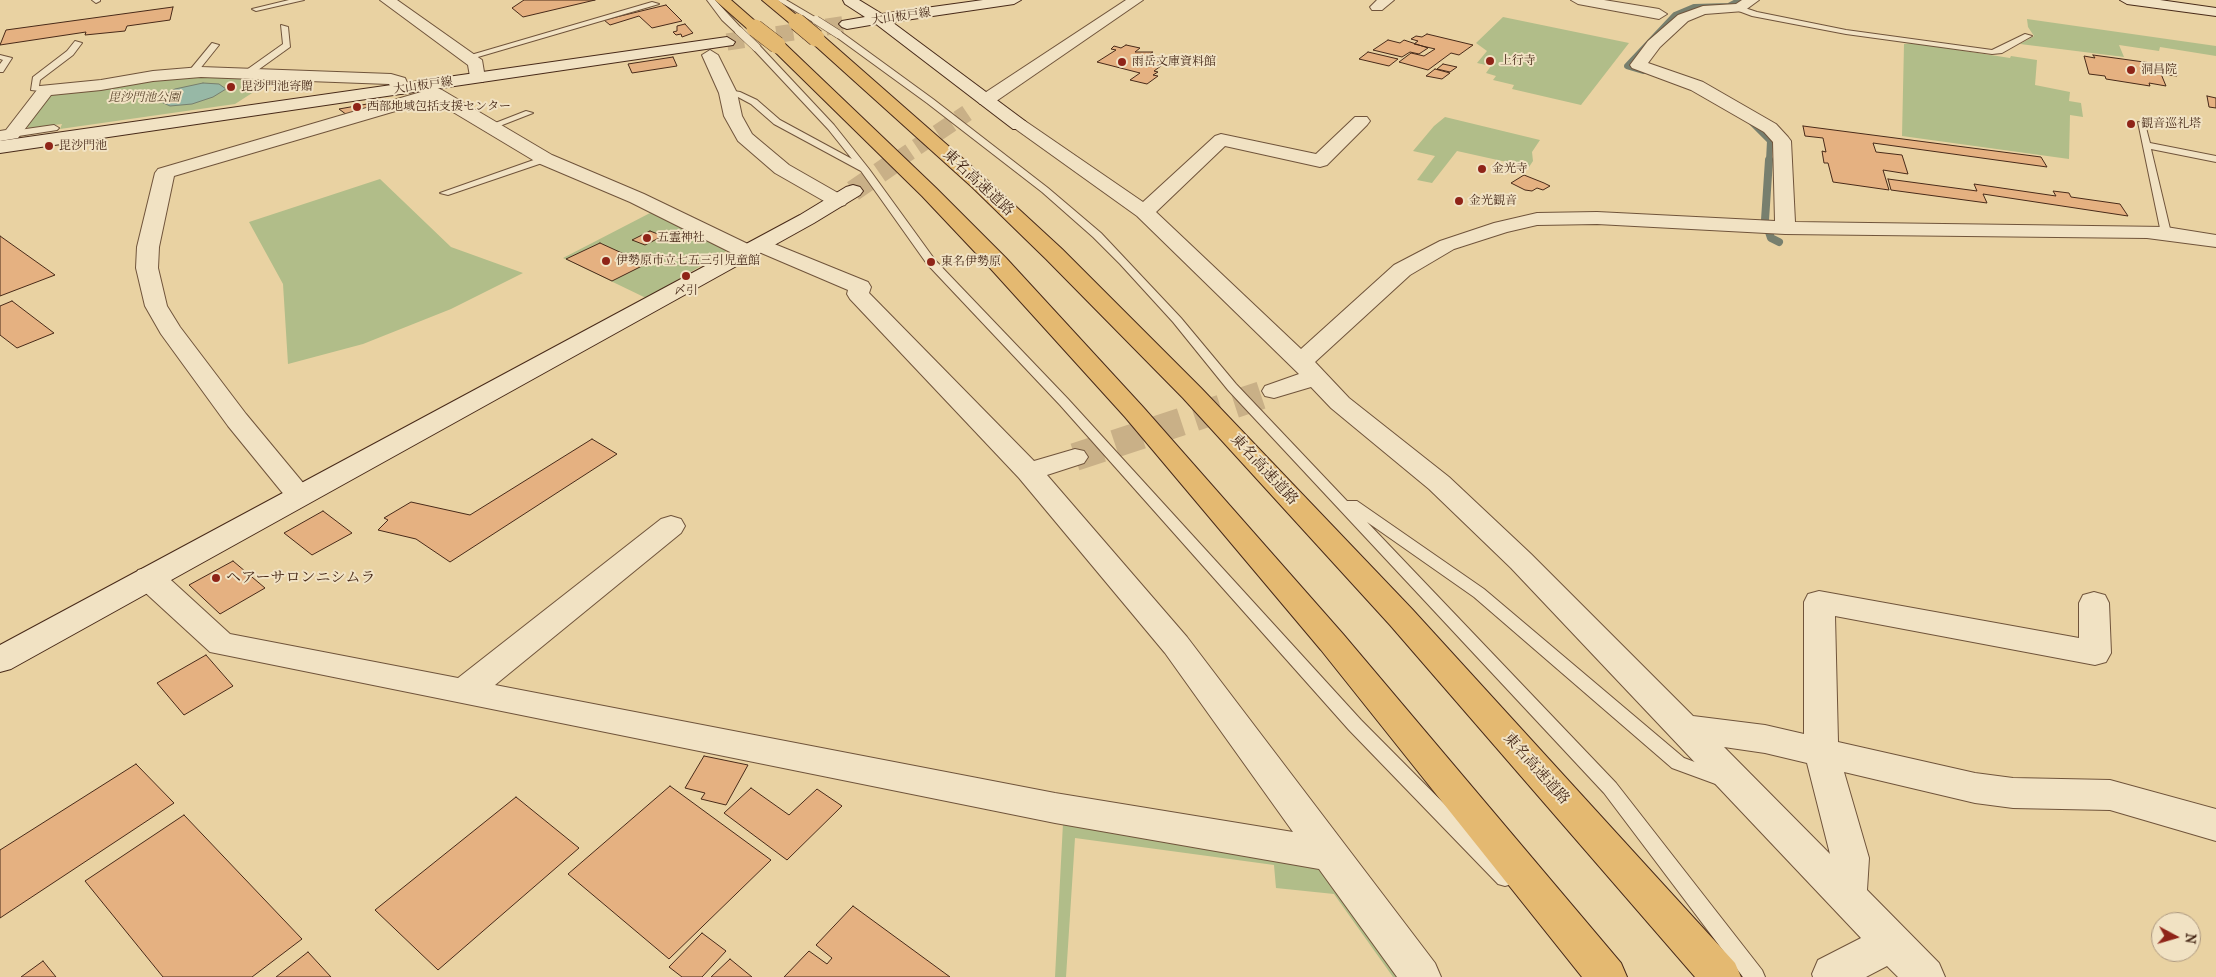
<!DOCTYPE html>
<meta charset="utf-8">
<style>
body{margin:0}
#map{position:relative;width:2216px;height:977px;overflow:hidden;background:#e9d2a2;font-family:"IM FELL French Canon",serif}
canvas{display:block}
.north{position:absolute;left:2151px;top:912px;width:50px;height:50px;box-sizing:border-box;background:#f1e2c3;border:1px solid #ad987f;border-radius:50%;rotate:96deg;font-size:14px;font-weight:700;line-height:20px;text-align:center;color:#482a19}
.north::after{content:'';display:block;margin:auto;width:18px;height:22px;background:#8f2418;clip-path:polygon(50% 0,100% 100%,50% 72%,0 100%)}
</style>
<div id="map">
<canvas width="2216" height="977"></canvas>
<div class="north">N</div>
</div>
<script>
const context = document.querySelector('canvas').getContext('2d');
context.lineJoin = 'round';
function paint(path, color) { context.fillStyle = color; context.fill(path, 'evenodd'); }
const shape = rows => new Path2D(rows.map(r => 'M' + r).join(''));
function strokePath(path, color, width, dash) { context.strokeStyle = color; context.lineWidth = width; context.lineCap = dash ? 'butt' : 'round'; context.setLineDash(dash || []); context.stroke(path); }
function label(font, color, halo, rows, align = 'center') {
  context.font = font + ' "IM FELL French Canon","Noto Serif JP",serif'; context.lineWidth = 4; context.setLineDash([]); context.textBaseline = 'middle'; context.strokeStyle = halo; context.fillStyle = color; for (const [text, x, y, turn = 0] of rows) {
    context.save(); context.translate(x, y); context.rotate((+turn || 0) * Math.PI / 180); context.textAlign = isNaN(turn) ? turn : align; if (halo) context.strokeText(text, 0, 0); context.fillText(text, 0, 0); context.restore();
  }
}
const green = shape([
 [1503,17,1629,43,1581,105,1512,89,1514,85,1493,80,1496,76,1486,73,1491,66,1477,63,1487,51,1476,43],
 [2027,19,2216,46,2216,56,2160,47,2159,51,2119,45,2124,57,2020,44,2034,36,2028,27],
 [1913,43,2010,58,2011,56,2037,60,2035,85,2070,92,2069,101,2081,103,2083,117,2070,115,2069,159,1902,136,1904,44],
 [182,77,277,77,235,104,60,129,62,124,29,128,24,126,50,94],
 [1445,117,1540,140,1532,152,1533,161,1529,167,1457,151,1432,183,1417,180,1435,156,1413,151,1434,126],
 [380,179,451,247,523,273,451,309,363,344,288,364,283,284,249,222],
 [652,212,730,249,646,298,563,258],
 [1063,823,1322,862,1406,977,1393,977,1334,894,1276,888,1274,865,1075,838,1066,977,1055,977]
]);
const water = shape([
 [203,83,219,84,226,89,213,97,192,104,170,106,159,101,164,95,175,89,203,83]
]);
const streamFar1 = shape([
 [1644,71,1627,66,1675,15,1694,7,1729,6,1740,0],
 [1750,121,1770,141,1769,161]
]);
const stream = shape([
 [1769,160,1765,220,1771,238,1779,242]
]);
const building = shape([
 [595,0,523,17,512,8,524,0,595,0],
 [666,5,682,21,652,28,639,16,610,25,604,20,666,5],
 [173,7,170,20,127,26,125,31,85,35,86,32,0,45,6,30,173,7],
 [685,24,693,33,682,37,681,34,676,35,673,32,677,31,677,26,685,24],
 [1427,34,1473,45,1459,55,1451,53,1428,70,1399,62,1411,53,1424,56,1435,49,1414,44,1418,41,1411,39,1416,36,1422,37,1427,34],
 [1388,40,1400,43,1404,40,1428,48,1419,54,1410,52,1402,57,1373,50,1388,40],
 [1126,45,1140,48,1135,52,1153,52,1150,54,1153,55,1147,59,1165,63,1154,71,1158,72,1153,75,1158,76,1147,84,1130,80,1140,73,1097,62,1116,50,1111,49,1114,46,1121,48,1126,45],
 [1368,52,1398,59,1389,66,1359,59,1368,52],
 [2093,55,2173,66,2177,76,2161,74,2166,86,2149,83,2150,86,2106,79,2105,76,2089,74,2084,56,2095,58,2093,55],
 [673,57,677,66,632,73,628,64,673,57],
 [1443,64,1457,67,1450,72,1437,69,1443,64],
 [1435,69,1450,73,1442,79,1426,76,1435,69],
 [2207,96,2216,98,2216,108,2209,107,2207,96],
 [384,101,386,103,347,115,339,109,384,101],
 [1803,126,2041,157,2047,167,1873,143,1876,152,1902,155,1908,174,1883,170,1889,190,1833,182,1828,163,1824,163,1822,151,1826,152,1823,138,1805,136,1803,126],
 [1524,175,1544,183,1550,186,1543,190,1537,188,1532,191,1525,190,1511,183,1524,175],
 [1888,179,1977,191,1974,184,2056,196,2053,191,2069,193,2071,197,2120,204,2128,216,1983,194,1987,203,1891,190,1888,179],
 [650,231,663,236,645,245,632,240,650,231],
 [0,236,55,275,0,296,0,236],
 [600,243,646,264,612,281,566,259,600,243],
 [12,301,54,333,17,348,0,335,0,306,12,301],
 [592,439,617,454,450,562,416,539,378,530,388,520,384,518,411,502,470,515,592,439],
 [323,511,352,533,312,555,284,533,323,511],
 [233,561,265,588,220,614,189,585,233,561],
 [206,655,233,686,184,715,157,683,206,655],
 [704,756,748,765,726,805,701,799,705,793,685,788,704,756],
 [136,764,174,803,0,918,0,850,136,764],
 [670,786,771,860,669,959,568,874,670,786],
 [751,788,789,815,817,789,842,806,787,860,724,813,751,788],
 [516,797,579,848,438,970,375,910,516,797],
 [184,815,302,939,252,977,163,977,85,881,184,815],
 [853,906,950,977,784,977,809,951,827,964,832,958,816,945,853,906],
 [702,933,726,951,702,977,682,977,669,967,702,933],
 [308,952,331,977,276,977,308,952],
 [730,959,752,977,711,977,730,959],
 [43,961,56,977,21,977,43,961]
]);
const streetTunnel = shape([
 [1075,457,1274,391]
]);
const secondaryTunnelFar1 = shape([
 [727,42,847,24],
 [896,161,967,113]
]);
const secondaryTunnel = shape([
 [853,191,898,160]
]);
const lane = shape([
 [92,0,100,0,100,1,96,3,92,0],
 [289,0,304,0,256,11,252,9,289,0],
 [707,0,715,0,742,29,742,33,736,33,722,20,707,0],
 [777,0,786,0,820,20,813,22,777,0],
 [652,2,659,4,471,59,464,57,652,2],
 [1739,6,1757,12,1846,30,1992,50,2025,34,2032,36,2002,53,1992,54,1846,34,1752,16,1736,10,1735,8,1739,6],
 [281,25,288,27,290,47,251,75,245,75,245,71,283,44,281,25],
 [835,32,841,32,933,99,1048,188,1101,233,1181,318,1236,384,1347,501,1357,501,1484,589,1684,758,1727,774,1730,779,1727,784,1721,786,1672,768,1474,597,1367,522,1616,783,1762,970,1765,977,1743,977,1604,793,1228,390,1173,322,1120,264,1093,237,1042,192,927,103,835,36,835,32],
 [75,41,82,43,73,55,40,80,39,86,49,88,49,92,31,90,33,77,67,51,75,41],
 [212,43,219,45,195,75,189,75,189,71,212,43],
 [753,45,759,45,834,125,869,169,935,260,1068,399,1361,720,1512,872,1514,878,1512,884,1505,886,1498,884,1349,730,1060,405,927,264,861,171,774,124,751,104,738,97,725,95,724,93,728,90,740,92,757,100,780,120,852,159,828,129,753,49,753,45],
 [0,55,12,58,3,72,0,72,0,64,3,60,0,59,0,55],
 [526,111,533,113,492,129,485,127,526,111],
 [2138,122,2145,124,2150,143,2216,156,2216,162,2151,149,2171,233,2170,235,2162,235,2161,233,2138,122],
 [54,125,59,128,57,130,12,137,7,134,12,131,54,125],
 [545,156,550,159,548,161,448,195,440,193,545,156]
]);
const street = shape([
 [380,0,397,0,482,60,485,78,483,82,471,82,468,65,380,0],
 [1126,0,1143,0,992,104,980,104,977,100,980,96,1126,0],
 [1377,0,1394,0,1382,10,1372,10,1370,7,1377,0],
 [1571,0,1604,0,1659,9,1667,14,1659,19,1578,4,1571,0],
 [1742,0,1759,0,1744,11,1705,14,1688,21,1660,47,1648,63,1703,82,1776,124,1788,137,1791,141,1795,222,2166,227,2216,235,2216,247,2147,238,1785,234,1597,224,1537,225,1507,232,1454,249,1410,275,1315,362,1349,398,1449,477,1531,554,1693,716,1765,725,1804,734,1804,602,1808,594,1819,591,2079,638,2079,603,2083,595,2094,592,2105,595,2109,603,2111,653,2106,662,2095,665,1835,616,1838,742,1975,773,2013,778,2110,780,2216,809,2216,841,2110,810,2013,808,1975,803,1844,772,1869,858,1867,890,1939,963,1945,977,1898,977,1887,966,1866,977,1813,977,1812,974,1818,960,1861,938,1511,568,1429,489,1331,408,1311,387,1274,398,1265,396,1262,391,1265,386,1299,374,1137,216,1010,125,1013,121,1019,120,1025,121,1143,202,1215,136,1221,134,1316,154,1355,117,1367,117,1370,121,1367,125,1327,165,1320,167,1225,146,1156,212,1301,349,1394,265,1440,241,1494,223,1537,213,1597,212,1775,221,1773,142,1764,132,1691,90,1632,68,1630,65,1648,41,1678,15,1703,6,1736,4,1742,0],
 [1724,747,1765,753,1807,763,1830,854,1724,747],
 [710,50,718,55,737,93,742,116,752,134,789,165,845,197,848,201,845,205,838,207,831,205,775,173,738,141,724,116,719,93,702,55,710,50],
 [201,67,391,74,405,78,410,89,407,93,401,94,395,93,389,84,201,77,153,81,101,90,51,95,18,138,0,141,0,131,6,130,40,86,101,80,153,71,201,67],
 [422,81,442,90,552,155,644,194,750,245,753,241,760,239,767,241,868,282,871,287,869,293,1034,461,1075,449,1084,451,1088,457,1084,463,1047,475,1187,637,1435,963,1441,977,1397,977,1319,869,1055,823,210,652,138,586,134,578,138,570,149,567,160,570,230,634,458,678,661,519,671,516,681,519,685,526,681,533,495,685,1055,793,1293,832,1165,653,1019,478,850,299,847,294,848,290,759,252,756,257,748,258,740,257,630,202,538,163,433,100,174,176,159,247,158,268,167,306,180,327,246,414,314,496,310,502,300,505,290,502,228,426,161,334,145,306,136,268,137,247,155,173,158,169,421,92,414,86,416,82,422,81]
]);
const secondary = shape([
 [843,0,859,0,882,14,983,0,1021,0,1014,4,892,22,1025,121,1028,125,1025,129,1013,129,876,24,847,29,842,27,839,24,842,21,865,17,845,4,843,0],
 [2120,0,2160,0,2216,8,2216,16,2127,4,2120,0],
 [727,37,735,42,733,45,0,153,0,141,727,37],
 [853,185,860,187,863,191,860,195,814,223,11,669,0,672,0,645,800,215,846,187,853,185]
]);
const highway = shape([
 [715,0,731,0,763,28,755,33,750,31,715,0],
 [762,0,778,0,805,22,797,27,792,25,762,0],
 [816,33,822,35,986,179,1062,249,1201,388,1412,609,1735,963,1741,977,1695,977,1390,625,1183,398,1046,259,972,187,810,41,808,38,810,35,816,33],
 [777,40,783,42,936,188,1006,258,1143,407,1343,634,1621,963,1627,977,1582,977,1321,650,1125,417,990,268,922,196,771,48,769,45,771,42,777,40]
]);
const laneBridge = shape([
 [816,20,838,34],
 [739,31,756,47]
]);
const highwayBridge = shape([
 [797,22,816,38],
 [755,28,777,45]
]);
const markers = [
 [1490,61,5,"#8f2418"],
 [1122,62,5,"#8f2418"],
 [2131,70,5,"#8f2418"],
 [231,87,5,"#8f2418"],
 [357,107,5,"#8f2418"],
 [2131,124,5,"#8f2418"],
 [49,146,5,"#8f2418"],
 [1482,169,5,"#8f2418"],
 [1459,201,5,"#8f2418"],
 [647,238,5,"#8f2418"],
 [606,261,5,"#8f2418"],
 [931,262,5,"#8f2418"],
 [686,276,5,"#8f2418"],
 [216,578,5,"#8f2418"]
];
const farStreetnames = [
 ["大山板戸線",901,17,-8],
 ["大山板戸線",423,86,-8]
];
const farPoinames = [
 ["上行寺",1500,61],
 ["雨岳文庫資料館",1132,62],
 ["洞昌院",2141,70],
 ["毘沙門池寄贈",241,87],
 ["西部地域包括支援センター",367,107],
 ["観音巡礼塔",2141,124],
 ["毘沙門池",59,146],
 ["金光寺",1492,169],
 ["金光観音",1469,201],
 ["五霊神社",657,238],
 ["伊勢原市立七五三引児童館",616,261],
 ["東名伊勢原",941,262],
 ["〆引",686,291,"center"]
];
const farParknames = [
 ["毘沙門池公園",144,98]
];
const streetNames = [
 ["東名高速道路",978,183,43],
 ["東名高速道路",1264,470,47],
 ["東名高速道路",1536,769,48]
];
const poiNames = [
 ["ヘアーサロンニシムラ",226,578]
];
paint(green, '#b1bd89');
paint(water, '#97b8a6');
strokePath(water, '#777f6e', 1);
strokePath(streamFar1, '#777f6e', 6);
strokePath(stream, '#777f6e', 8);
paint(building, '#e5b181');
strokePath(building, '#482a19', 1);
strokePath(streetTunnel, '#c9b087', 28, [28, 14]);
strokePath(secondaryTunnelFar1, '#c9b087', 17, [17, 8]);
strokePath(secondaryTunnel, '#c9b087', 21, [21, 11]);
strokePath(lane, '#70543b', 2);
strokePath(street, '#70543b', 2);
strokePath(secondary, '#482a19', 2);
strokePath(highway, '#482a19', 2);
paint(lane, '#f1e2c3');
paint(street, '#f1e2c3');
paint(secondary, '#f1e2c3');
paint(highway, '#e4b971');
strokePath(laneBridge, '#70543b', 9, []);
strokePath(highwayBridge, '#482a19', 18, []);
strokePath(laneBridge, '#f1e2c3', 8);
strokePath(highwayBridge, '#e4b971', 17);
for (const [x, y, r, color] of markers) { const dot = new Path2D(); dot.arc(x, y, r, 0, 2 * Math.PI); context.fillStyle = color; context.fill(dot); strokePath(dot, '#f1e2c3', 2); }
label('12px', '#482a19', '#f1e2c3', farStreetnames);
label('12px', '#482a19', '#f1e2c3', farPoinames, 'left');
label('italic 12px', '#5d472f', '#f1e2c3', farParknames);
label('15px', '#482a19', '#f1e2c3', streetNames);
label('15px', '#482a19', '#f1e2c3', poiNames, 'left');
</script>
